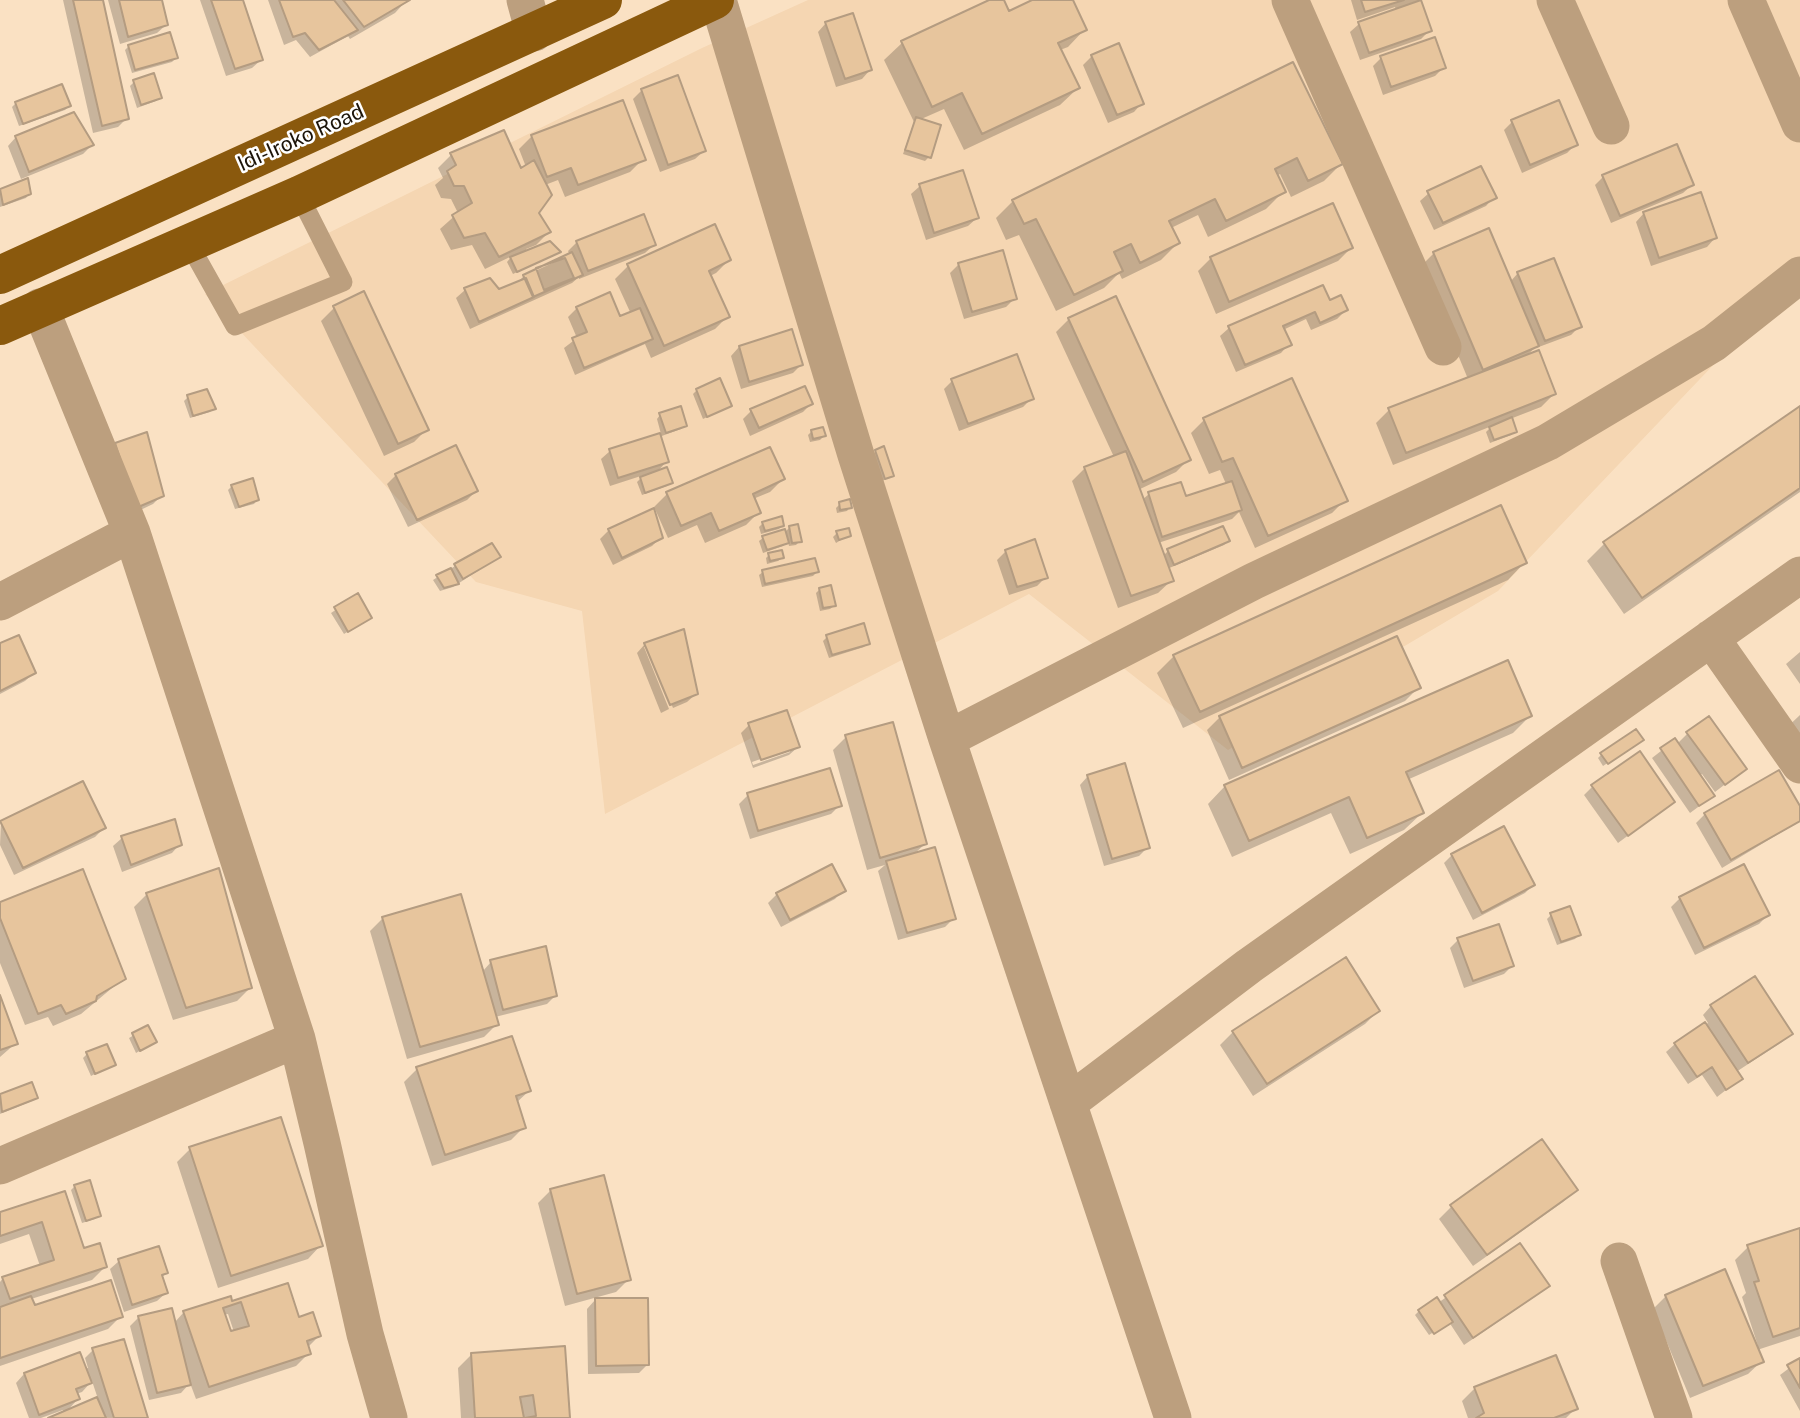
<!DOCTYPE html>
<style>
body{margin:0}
canvas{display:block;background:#fae1c3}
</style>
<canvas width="1800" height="1418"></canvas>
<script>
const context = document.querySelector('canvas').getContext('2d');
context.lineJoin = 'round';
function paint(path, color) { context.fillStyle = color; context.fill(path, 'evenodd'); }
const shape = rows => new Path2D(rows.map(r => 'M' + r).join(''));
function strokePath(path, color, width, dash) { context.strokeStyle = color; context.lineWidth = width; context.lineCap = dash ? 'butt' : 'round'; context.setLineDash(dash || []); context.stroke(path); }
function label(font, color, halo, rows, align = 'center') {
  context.font = font + ' "Public Sans",sans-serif'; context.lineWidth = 5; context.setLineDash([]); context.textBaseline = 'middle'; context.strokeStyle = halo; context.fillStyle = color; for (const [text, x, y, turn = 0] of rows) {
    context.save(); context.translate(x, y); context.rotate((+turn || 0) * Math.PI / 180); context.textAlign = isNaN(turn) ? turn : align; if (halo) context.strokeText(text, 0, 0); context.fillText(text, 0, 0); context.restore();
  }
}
const built = shape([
 [808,0,1800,0,1800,274,1498,591,1228,750,1029,594,605,814,582,611,476,582,205,294,702,48]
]);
const shadow = shape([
 [63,0,101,0,127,118,118,127,93,133],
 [108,0,160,0,166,25,157,33,120,44],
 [200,0,241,0,261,60,252,68,226,76],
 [268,0,407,0,395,13,350,39,348,36,310,57,296,40,284,45],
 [993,0,1002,0,1008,13,1036,0,1071,0,1085,29,1068,47,1060,50,1078,88,1060,105,964,150,944,109,919,120,929,157,925,161,903,154,914,122,884,60,902,43],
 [1351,0,1419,0,1430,30,1421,39,1360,60,1350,32,1359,24,1396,10,1395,7,1357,20],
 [826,23,870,70,862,79,836,87,818,32],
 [129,46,176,58,172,62,132,73,125,50],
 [1092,56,1142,103,1134,112,1108,123,1083,65],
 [1381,58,1444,67,1435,76,1383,95,1373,66],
 [1292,65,1341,164,1324,181,1291,197,1280,174,1276,176,1283,192,1266,209,1208,237,1198,215,1171,228,1178,243,1161,260,1122,279,1119,273,1104,288,1056,311,1019,235,1006,240,996,218,1013,201],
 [134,82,160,98,156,101,137,108,130,86],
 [642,90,704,151,695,159,660,172,633,99],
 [16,103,69,106,65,110,19,126,12,107],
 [1512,122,1576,144,1567,153,1522,173,1504,130],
 [503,132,520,170,526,167,519,149,532,136,643,159,630,172,565,197,558,180,545,185,536,213,549,232,536,245,526,249,527,252,559,252,513,274,507,262,512,256,485,269,472,245,451,250,440,229,458,213,451,199,441,198,435,185,443,178,438,168,451,155],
 [16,137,92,145,83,154,21,179,8,146],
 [1603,177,1692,185,1683,193,1611,223,1595,185],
 [27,181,29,194,26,198,0,207,0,191],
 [920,186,977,218,968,226,926,240,911,194],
 [1429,193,1494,197,1486,206,1434,230,1420,201],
 [1644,213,1715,238,1707,247,1651,266,1636,222],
 [577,242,654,245,645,253,579,279,579,277,572,283,470,329,456,298,465,290,499,291,517,283,524,276,570,255,568,251],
 [1351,248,1338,261,1216,314,1198,271,1211,258],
 [1434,253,1510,282,1518,273,1580,326,1571,335,1536,348,1536,347,1526,356,1554,394,1541,407,1510,419,1515,431,1511,435,1490,443,1486,432,1492,426,1393,465,1376,423,1389,410,1468,379,1421,266],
 [729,260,716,273,710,276,728,316,715,329,651,358,645,344,575,375,564,348,577,338,568,317,577,308,619,319,631,314,615,279,628,266],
 [959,264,1015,298,1006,307,964,319,950,273],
 [1329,302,1346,310,1337,319,1311,330,1306,319,1283,330,1289,344,1281,353,1236,372,1220,336,1229,328],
 [334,308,427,429,414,442,384,456,321,321],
 [1069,319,1189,459,1176,472,1138,490,1142,500,1149,494,1184,498,1226,484,1220,470,1209,474,1191,433,1204,420,1345,500,1332,513,1255,548,1239,512,1232,519,1158,543,1163,556,1168,551,1228,541,1224,545,1167,569,1172,580,1158,593,1118,608,1072,481,1085,468,1114,457,1056,332],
 [739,347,801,365,793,373,741,389,731,356],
 [952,381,1032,398,1023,407,959,431,944,389],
 [697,390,730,406,703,419,693,394],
 [188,397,214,408,210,412,190,418,184,401],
 [811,404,803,412,750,436,743,419,751,411],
 [1800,408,1800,492,1624,614,1587,561,1604,544],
 [660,415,685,425,681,429,659,437,667,461,656,473,671,483,667,486,642,495,637,482,644,475,610,486,601,459,610,451,661,434,657,419],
 [812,431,824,436,820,440,810,442,808,435],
 [116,444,162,495,153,504,128,516],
 [876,451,892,475,881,482,872,455],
 [396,475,476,491,467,500,408,527,387,484],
 [783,479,770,492,753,499,759,512,746,525,705,543,697,525,668,538,655,509,653,510,661,537,652,546,613,565,600,539,609,530,655,509,654,507,667,494],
 [232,486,257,500,254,504,235,509,228,490],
 [840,504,850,507,847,511,837,513,836,508],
 [763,523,782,525,779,529,761,534,759,527],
 [790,527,800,541,796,545,789,546,788,541,783,546,763,553,759,541,763,538,784,533],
 [837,533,849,535,836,543,833,537],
 [1006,551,1046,577,1037,586,1009,595,997,560],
 [769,555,782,558,778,561,767,564,766,558],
 [499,557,453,587,440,591,433,580,455,566],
 [1525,562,1508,580,1183,728,1157,673,1174,656],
 [763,572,817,572,813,576,762,587,759,575],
 [820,589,834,606,830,609,820,611,816,593],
 [358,595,370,618,344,634,331,613],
 [682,631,696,694,687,702,673,708,648,647,644,647,669,709,661,713,637,653,645,644],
 [827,637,868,643,864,647,829,658,823,641],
 [0,645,34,673,25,681,0,694],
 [1800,652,1800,684,1786,664],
 [1418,688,1405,701,1229,780,1207,730,1220,717],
 [1800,715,1800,758,1783,731],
 [1530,716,1513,733,1407,780,1422,813,1404,830,1350,854,1331,813,1232,857,1208,804,1225,786],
 [749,725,798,747,789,755,753,768,741,733],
 [790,749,790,752,753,765,752,762],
 [1687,734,1745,769,1715,792,1702,774,1699,776,1713,796,1690,813,1652,758,1675,740,1677,744],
 [846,737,925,844,914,854,954,918,945,927,898,940,878,871,885,865,867,870,833,750],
 [1638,743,1603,766,1598,758,1602,754],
 [1779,772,1800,809,1800,821,1722,868,1696,823,1705,814],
 [1088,776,1148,847,1139,856,1104,866,1080,785],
 [1593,786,1673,802,1618,843,1584,795],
 [748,795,840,805,831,814,750,839,739,804],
 [1,822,104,828,95,837,14,875,0,845],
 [122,838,180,844,172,853,122,872,113,846],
 [1452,855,1533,885,1525,893,1473,920,1444,863],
 [843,890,835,899,781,927,768,903,777,894],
 [147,894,250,988,237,1001,173,1020,134,907],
 [1680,898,1768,915,1759,924,1695,955,1671,907],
 [0,904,124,978,81,1014,53,1026,48,1017,25,1025,0,963],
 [1551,915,1579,935,1575,939,1557,945,1547,919],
 [383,918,482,972,491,962,555,996,547,1004,495,1017,497,1024,484,1037,407,1059,370,931],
 [1458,940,1512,966,1504,974,1464,988,1450,948],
 [0,1000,16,1043,0,1057],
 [1711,1006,1791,1034,1782,1042,1736,1072,1740,1079,1717,1097,1702,1075,1688,1084,1666,1052,1675,1044,1708,1023,1703,1015],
 [1378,1011,1365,1024,1253,1096,1220,1045,1233,1032],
 [148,1027,155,1042,136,1053,129,1038],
 [87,1054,114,1064,91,1076,83,1058],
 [417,1069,529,1091,516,1103,524,1127,511,1140,432,1166,404,1082],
 [31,1084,36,1098,32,1101,0,1114,0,1096],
 [190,1149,321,1245,308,1259,218,1288,177,1162],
 [75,1186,99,1215,95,1219,82,1223,71,1190],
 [1576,1189,1563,1202,1473,1266,1439,1219,1452,1206],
 [551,1190,629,1279,616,1292,565,1306,538,1203],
 [64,1193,82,1251,105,1267,92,1280,31,1299,34,1308,121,1316,108,1329,0,1366,0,1282,3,1278,40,1266,29,1234,0,1244,0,1214],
 [1800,1230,1800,1336,1757,1350,1762,1361,1748,1374,1690,1398,1653,1309,1666,1296,1756,1347,1758,1346,1742,1297,1746,1293,1735,1260,1748,1247],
 [1519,1245,1547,1286,1539,1294,1464,1345,1449,1322,1429,1335,1415,1315,1419,1311,1438,1303],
 [119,1261,166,1273,161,1278,166,1293,157,1301,124,1312,110,1269],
 [287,1285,298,1320,319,1336,307,1348,309,1353,296,1366,196,1399,190,1383,181,1393,149,1400,130,1326,139,1317,174,1323,184,1312,231,1303],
 [228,1314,234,1332,230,1334,223,1315],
 [595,1300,648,1364,639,1373,588,1374,587,1309],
 [563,1348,568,1418,461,1418,458,1368,471,1355],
 [93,1350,146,1418,52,1418,64,1413,63,1410,41,1418,29,1418,16,1383,24,1374,88,1368,85,1358],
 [92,1381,98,1399,65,1413,78,1399,76,1394,82,1392],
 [1800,1360,1800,1411,1780,1375],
 [1475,1388,1576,1408,1566,1418,1468,1418,1462,1401]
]);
const building = shape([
 [73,0,103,0,129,119,102,126,73,0],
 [119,0,162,0,168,25,128,37,119,0],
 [211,0,243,0,263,60,235,69,211,0],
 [279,0,334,0,358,30,319,50,305,33,293,37,279,0],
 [343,0,410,0,364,27,343,0],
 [989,0,1004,0,1009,11,1032,0,1073,0,1087,30,1058,43,1080,88,982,134,962,93,932,107,901,41,989,0],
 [1361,0,1404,0,1365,12,1361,0],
 [1421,0,1432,31,1369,53,1358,22,1421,0],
 [853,13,872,70,845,79,825,22,853,13],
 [170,32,178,58,135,70,128,45,170,32],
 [1435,37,1446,68,1391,87,1380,56,1435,37],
 [1119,43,1144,104,1117,115,1091,55,1119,43],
 [1293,62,1343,164,1308,181,1297,158,1275,169,1286,192,1226,221,1215,199,1169,221,1180,243,1140,263,1131,244,1114,252,1123,271,1074,295,1036,219,1024,224,1012,200,1293,62],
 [154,73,162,98,141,105,133,80,154,73],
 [678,75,706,151,668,165,641,89,678,75],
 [62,84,71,106,23,124,15,102,62,84],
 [623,100,646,160,578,185,571,168,547,177,531,135,623,100],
 [1559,100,1578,145,1530,165,1511,120,1559,100],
 [74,112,94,145,29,172,15,136,74,112],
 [916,117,941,125,931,158,905,150,916,117],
 [504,130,521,168,534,160,552,195,539,213,551,232,499,257,485,233,464,238,452,215,472,203,464,186,454,186,447,171,456,165,450,153,504,130],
 [1677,144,1694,185,1620,216,1602,175,1677,144],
 [1481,166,1497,198,1443,223,1427,191,1481,166],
 [963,170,979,218,934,233,919,184,963,170],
 [28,178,31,194,3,205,0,189,28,178],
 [1701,192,1717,238,1659,258,1643,212,1701,192],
 [1333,203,1353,248,1229,302,1210,257,1333,203],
 [644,214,656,245,588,271,576,241,644,214],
 [715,224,731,260,709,271,730,317,664,346,627,264,715,224],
 [1489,228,1539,346,1483,370,1433,252,1489,228],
 [550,241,561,252,517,272,510,257,550,241],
 [1003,250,1017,299,972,312,958,263,1003,250],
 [572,252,583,275,533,297,523,275,572,252],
 [565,258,574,278,544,290,536,268,565,258],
 [1554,258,1582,327,1545,341,1517,272,1554,258],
 [490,278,499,289,526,278,534,297,479,322,464,288,490,278],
 [1323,285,1330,300,1341,295,1348,310,1320,323,1315,312,1283,326,1292,345,1245,365,1228,326,1323,285],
 [364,291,429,430,398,444,333,306,364,291],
 [610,292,620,316,640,308,653,339,584,368,572,338,587,332,576,307,610,292],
 [1116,296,1191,460,1143,482,1068,318,1116,296],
 [792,329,803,365,749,382,739,346,792,329],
 [1539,350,1556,394,1406,453,1388,408,1539,350],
 [1017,354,1034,399,968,424,951,379,1017,354],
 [720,378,732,406,707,417,696,389,720,378],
 [1292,378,1348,501,1268,536,1233,458,1222,462,1203,418,1292,378],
 [805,386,813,404,759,428,750,409,805,386],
 [207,389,216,409,193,416,187,395,207,389],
 [681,406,687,426,666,433,659,413,681,406],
 [1800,406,1800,488,1642,598,1603,542,1800,406],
 [1512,417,1517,432,1494,440,1489,427,1512,417],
 [823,427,826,436,813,439,811,430,823,427],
 [147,432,164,496,136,508,115,443,147,432],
 [660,433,669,462,618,478,609,449,660,433],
 [456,445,478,491,417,520,395,474,456,445],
 [884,446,894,476,885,479,875,450,884,446],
 [770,447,785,479,753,494,761,513,719,531,711,513,681,526,666,492,770,447],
 [1126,451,1174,581,1131,596,1084,467,1126,451],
 [667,467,673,483,645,493,640,477,667,467],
 [253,478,259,500,239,507,231,485,253,478],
 [1232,481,1242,510,1162,537,1148,492,1181,482,1186,496,1232,481],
 [850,499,852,508,840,510,839,502,850,499],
 [1501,505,1527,563,1200,712,1173,655,1501,505],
 [654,508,663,538,622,558,608,529,654,508],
 [782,516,784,526,765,531,762,522,782,516],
 [798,524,802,542,792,543,789,526,798,524],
 [1223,526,1230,541,1174,565,1167,549,1223,526],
 [849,528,851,536,839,540,836,531,849,528],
 [785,529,789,543,767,550,762,536,785,529],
 [1035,539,1048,578,1017,587,1005,550,1035,539],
 [492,543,501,557,463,579,454,564,492,543],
 [782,550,784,558,770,561,768,553,782,550],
 [815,558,819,572,765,584,762,570,815,558],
 [451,568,459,584,444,588,436,575,451,568],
 [831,585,836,606,823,608,819,588,831,585],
 [358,593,372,618,348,632,334,607,358,593],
 [864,623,870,644,832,655,826,635,864,623],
 [684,629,698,694,670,705,644,643,684,629],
 [19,635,36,673,0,691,0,643,19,635],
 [1397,636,1421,688,1242,768,1219,716,1397,636],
 [1508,660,1532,716,1406,772,1424,813,1367,838,1349,797,1249,841,1224,785,1508,660],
 [787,710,800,747,761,760,748,723,787,710],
 [1709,716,1747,769,1725,785,1686,732,1709,716],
 [893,722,927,844,880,858,845,735,893,722],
 [1636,729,1644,740,1608,764,1600,753,1636,729],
 [1675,738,1715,796,1699,806,1660,748,1675,738],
 [1640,751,1675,802,1628,836,1591,785,1640,751],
 [1125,763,1150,848,1112,859,1087,775,1125,763],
 [830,768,842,806,758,831,747,793,830,768],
 [1779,770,1800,806,1800,821,1731,860,1704,813,1779,770],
 [83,781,106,828,23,868,0,821,83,781],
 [175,819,182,845,131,865,121,836,175,819],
 [1504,826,1535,885,1482,913,1451,854,1504,826],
 [935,847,956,919,907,933,886,861,935,847],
 [832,864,846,891,790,920,776,893,832,864],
 [1744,864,1770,915,1704,948,1679,897,1744,864],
 [219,868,252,988,186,1008,146,893,219,868],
 [83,869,126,979,97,996,96,1001,66,1014,61,1005,38,1014,0,918,0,902,83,869],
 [461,894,499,1025,420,1047,382,917,461,894],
 [1570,906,1581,935,1561,942,1550,913,1570,906],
 [1499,924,1514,966,1473,981,1457,938,1499,924],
 [546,946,557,996,503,1010,490,960,546,946],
 [1346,957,1380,1011,1267,1084,1232,1031,1346,957],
 [1755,976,1793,1034,1748,1063,1710,1005,1755,976],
 [0,995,18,1044,0,1050,0,995],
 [1705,1022,1743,1079,1726,1090,1712,1067,1697,1077,1674,1043,1705,1022],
 [148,1025,157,1042,140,1051,132,1033,148,1025],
 [512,1036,531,1091,516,1096,526,1128,445,1155,416,1067,512,1036],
 [107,1044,116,1065,95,1074,86,1052,107,1044],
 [32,1082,38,1098,2,1112,0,1094,32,1082],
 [281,1117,323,1246,231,1276,189,1147,281,1117],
 [1542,1139,1578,1190,1487,1255,1450,1205,1542,1139],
 [604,1175,631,1280,577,1294,550,1189,604,1175],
 [90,1180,101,1216,86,1221,74,1185,90,1180],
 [65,1191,84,1248,100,1243,107,1267,10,1299,2,1277,54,1260,42,1222,0,1236,0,1212,65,1191],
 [1800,1228,1800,1328,1773,1337,1754,1282,1759,1281,1747,1245,1800,1228],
 [1520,1243,1550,1286,1473,1338,1444,1295,1520,1243],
 [159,1246,168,1273,162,1275,168,1293,132,1305,118,1259,159,1246],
 [1725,1269,1764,1362,1703,1386,1665,1295,1725,1269],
 [111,1280,123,1317,0,1358,0,1307,31,1296,35,1305,111,1280],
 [288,1283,299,1317,313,1312,321,1336,307,1341,311,1354,209,1387,183,1311,231,1296,232,1301,288,1283],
 [241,1302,249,1326,231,1331,223,1308,241,1302],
 [1437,1297,1453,1322,1434,1334,1418,1310,1437,1297],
 [595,1298,648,1298,649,1365,596,1366,595,1298],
 [172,1308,191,1385,157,1393,138,1316,172,1308],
 [124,1339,148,1418,114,1418,92,1348,124,1339],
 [565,1346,570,1418,525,1418,536,1416,533,1395,520,1397,524,1418,475,1418,471,1353,565,1346],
 [80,1352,92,1383,76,1389,80,1399,39,1415,24,1373,80,1352],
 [1556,1355,1578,1409,1554,1418,1476,1418,1484,1413,1474,1387,1556,1355],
 [1800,1358,1800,1388,1787,1365,1800,1358],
 [97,1397,106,1418,48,1418,97,1397]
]);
const service = shape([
 [189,244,235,326,343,282,299,195]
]);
const minor = shape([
 [525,0,534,33],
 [718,0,856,455,947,739,1173,1418],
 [1290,0,1443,347],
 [1555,0,1611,126],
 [1746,0,1800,124],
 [40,307,132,533,297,1039,322,1143,365,1334,389,1418],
 [0,602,132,533],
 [1711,638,1800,765],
 [947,739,1254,581,1548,442,1714,343,1800,275],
 [1068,1103,1249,966,1800,575],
 [0,1166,297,1039],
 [1619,1261,1674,1418]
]);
const trunk = shape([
 [0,275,603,0],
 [0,326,299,195,715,0]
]);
const streetNames = [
 ["Idi-Iroko Road",301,138,-24]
];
paint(built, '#f5d6b2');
paint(shadow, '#0003');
paint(building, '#e7c59d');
strokePath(building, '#b49c81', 2);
strokePath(service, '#bc9f7e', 19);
strokePath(minor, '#bc9f7e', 37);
strokePath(trunk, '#8a590d', 38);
label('21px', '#1c1409', '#fff', streetNames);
</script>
